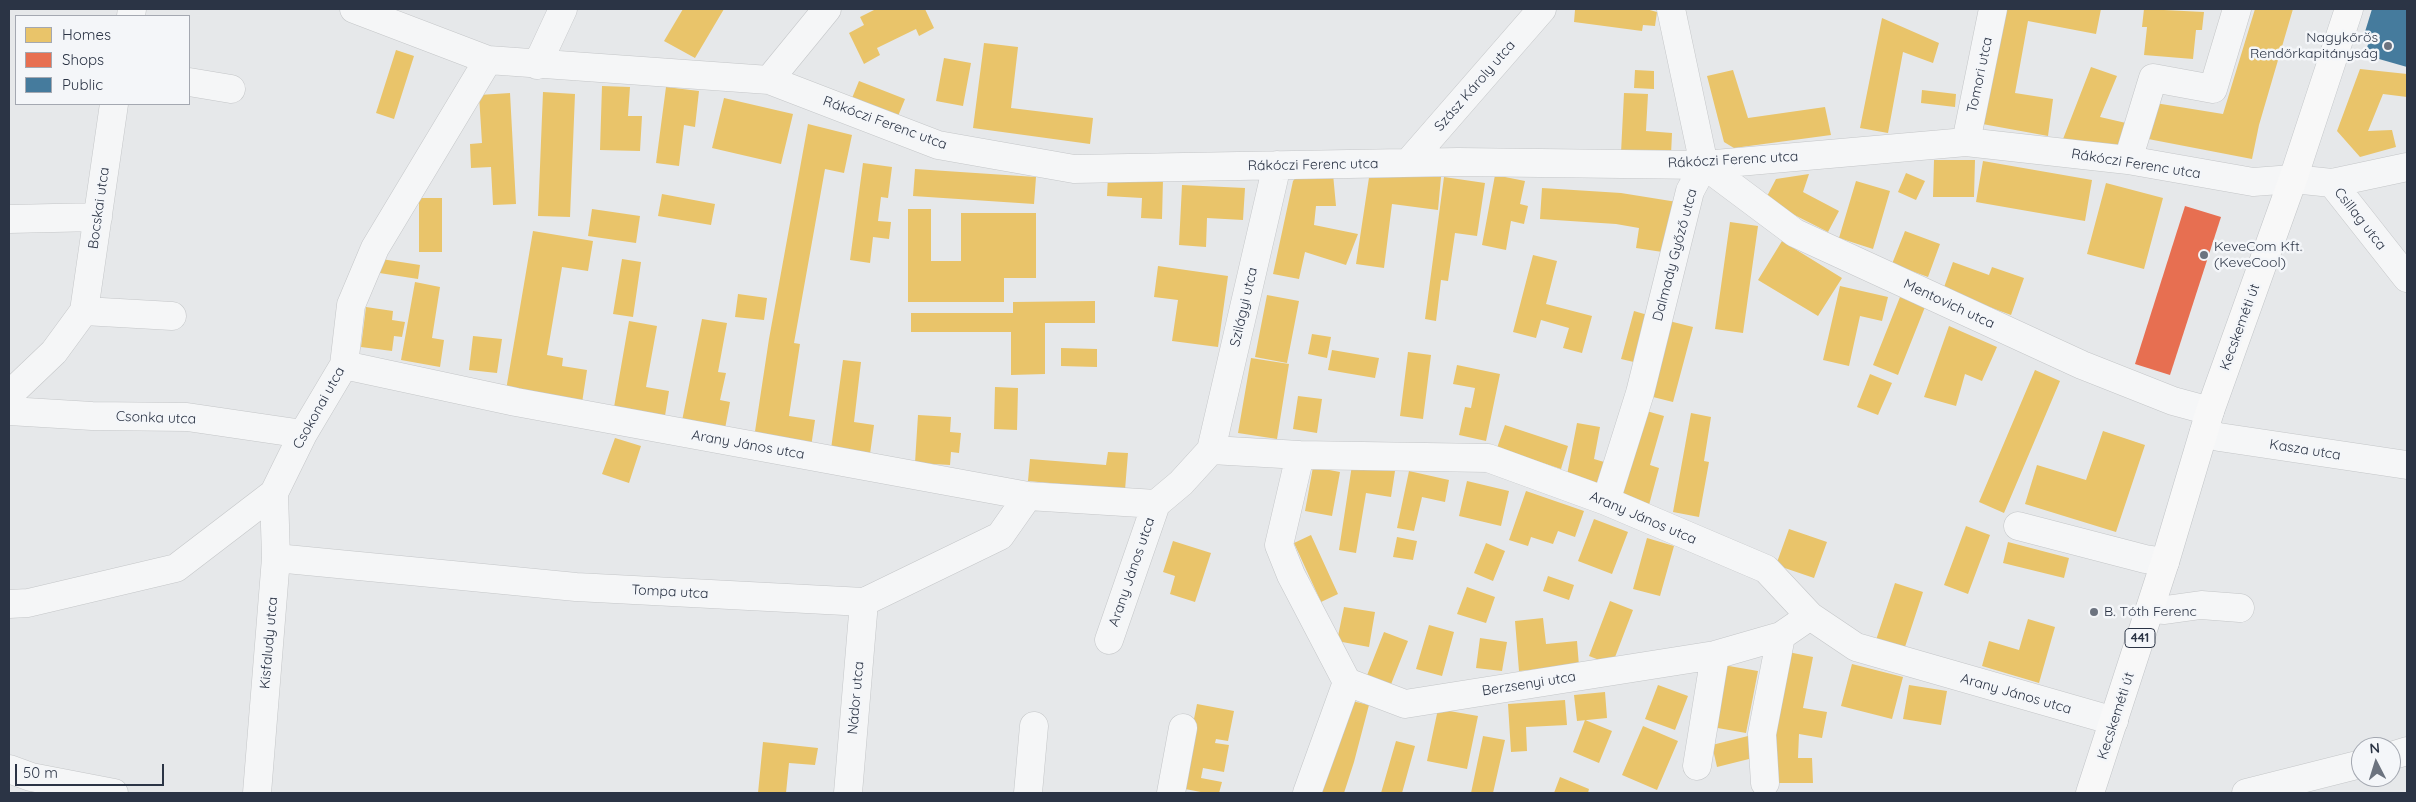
<!DOCTYPE html>
<meta charset="utf-8">
<style>
body{margin:0}
#map{position:relative;width:2416px;height:802px;overflow:hidden;background:#e6e8ea;font-family:Quicksand,sans-serif}
canvas{display:block}
.frame{position:absolute;inset:0;border:10px solid #2b3445;pointer-events:none}
.legend{position:absolute;left:15px;top:15px;width:175px;height:90px;box-sizing:border-box;background:#f4f6f9;border:1px solid #a4a8b1;margin:0;padding:6px 9px;list-style:none;font-size:15px;color:#2b3445}
.legend li{display:flex;align-items:center;gap:10px;height:25px}
.legend b{width:25px;border:1px solid #a4a8b1}
.north{position:absolute;left:2351px;top:737px;width:50px;height:50px;box-sizing:border-box;background:#f4f6f9;border:1px solid #a4a8b1;border-radius:50%;rotate:355deg;font-size:14px;font-weight:700;line-height:20px;text-align:center;color:#2b3445}
.north::after{content:'';display:block;margin:auto;width:18px;height:22px;background:#6c737f;clip-path:polygon(50% 0,100% 100%,50% 72%,0 100%)}
.scale{position:absolute;left:15px;top:764px;width:149px;height:22px;box-sizing:border-box;border:2px solid #2b3445;border-top:0;padding-left:6px;font-size:15px;line-height:18px;white-space:nowrap;color:#2b3445;-webkit-text-stroke:4px #f4f6f9;paint-order:stroke}
</style>
<div id="map">
<canvas width="2416" height="802"></canvas>
<div class="frame"></div>
<ul class="legend">
<li><b style="height:14px;background:#e9c46a"></b>Homes</li>
<li><b style="height:14px;background:#e76f51"></b>Shops</li>
<li><b style="height:14px;background:#457b9d"></b>Public</li>
</ul>
<div class="north">N</div>
<div class="scale">50 m</div>
</div>
<script>
const context = document.querySelector('canvas').getContext('2d');
context.lineJoin = 'round';
function paint(path, color) { context.fillStyle = color; context.fill(path, 'evenodd'); }
const shape = rows => new Path2D(rows.map(r => 'M' + r).join(''));
function strokePath(path, color, width, dash) { context.strokeStyle = color; context.lineWidth = width; context.lineCap = dash ? 'butt' : 'round'; context.setLineDash(dash || []); context.stroke(path); }
function label(font, color, halo, rows, align = 'center') {
  context.font = font + ' Quicksand,sans-serif'; context.lineWidth = 5; context.setLineDash([]); context.textBaseline = 'middle'; context.strokeStyle = halo; context.fillStyle = color; for (const [text, x, y, turn = 0] of rows) {
    context.save(); context.translate(x, y); context.rotate((+turn || 0) * Math.PI / 180); context.textAlign = isNaN(turn) ? turn : align; if (halo) context.strokeText(text, 0, 0); context.fillText(text, 0, 0); context.restore();
  }
}
const homes = shape([
 [683,9,724,9,695,58,664,41],
 [876,9,925,9,934,28,919,36,916,29,877,48,880,55,864,64,849,33,864,25,860,17],
 [1571,9,1646,9,1657,12,1655,26,1643,25,1642,31,1574,22,1575,10],
 [1998,9,2101,9,2096,34,2028,21,2015,93,2053,99,2048,136,1977,123],
 [2144,9,2204,12,2202,30,2196,30,2193,59,2144,55,2147,27,2142,27],
 [2255,9,2293,9,2259,125,2252,159,2143,138,2149,102,2223,114],
 [1882,18,1939,43,1933,63,1903,52,1888,133,1860,128],
 [984,43,1018,47,1011,108,1093,118,1090,144,973,128],
 [396,50,414,56,394,119,376,113],
 [944,58,971,63,963,106,936,101],
 [2091,67,2117,76,2100,117,2126,123,2118,147,2063,139],
 [2360,69,2407,74,2407,97,2383,94,2368,131,2392,130,2396,147,2360,157,2337,131],
 [1635,70,1654,71,1654,89,1634,88],
 [1733,70,1748,118,1825,107,1831,135,1734,148,1724,142,1707,76],
 [859,81,905,99,896,121,850,103],
 [602,86,630,87,628,116,642,116,640,151,600,150],
 [666,87,699,91,695,127,684,125,679,166,656,163],
 [1922,90,1956,94,1955,107,1921,103],
 [543,92,575,94,570,217,538,216],
 [510,93,516,204,493,205,491,167,471,168,470,144,482,143,479,95],
 [1624,93,1648,94,1646,131,1672,133,1671,155,1621,153],
 [724,98,793,114,781,164,712,148],
 [808,124,852,135,844,173,825,169,794,343,800,344,789,416,815,420,811,447,754,438,769,339],
 [1934,160,1975,160,1974,197,1933,197],
 [1983,161,2092,180,2085,221,1976,202],
 [863,163,892,167,888,198,881,197,878,221,891,222,889,239,873,237,870,263,850,260],
 [915,169,1036,177,1034,204,913,196],
 [1370,171,1441,177,1438,210,1392,204,1384,268,1356,264],
 [1906,173,1925,181,1916,200,1898,192],
 [1299,174,1333,174,1336,206,1316,206,1314,225,1358,234,1346,265,1305,252,1299,279,1273,274,1293,181],
 [1809,174,1803,192,1839,211,1828,232,1765,200,1776,179],
 [1495,175,1525,181,1520,204,1528,206,1524,224,1511,221,1506,250,1482,245],
 [1108,176,1163,179,1162,219,1141,218,1142,198,1107,196],
 [1444,177,1485,183,1477,236,1455,233,1448,281,1441,280,1436,321,1425,319],
 [1856,181,1890,191,1873,249,1839,238],
 [2106,183,2163,198,2144,269,2087,254],
 [1182,185,1245,188,1243,220,1207,218,1206,247,1179,245],
 [1542,188,1621,193,1677,202,1669,253,1636,248,1639,228,1616,224,1540,219],
 [662,194,715,204,711,225,658,216],
 [419,198,442,198,442,252,419,252],
 [592,209,640,216,636,243,588,236],
 [908,209,931,209,931,261,961,261,961,213,1036,213,1036,278,1004,278,1004,302,908,302],
 [1730,222,1758,226,1743,333,1715,329],
 [533,231,593,241,588,271,562,267,547,355,563,358,562,366,587,370,582,403,506,390],
 [1905,231,1940,244,1928,277,1892,264],
 [1782,241,1842,278,1818,316,1758,280],
 [1533,255,1557,261,1546,304,1592,316,1582,353,1563,348,1569,328,1541,320,1536,338,1513,332],
 [375,258,420,265,418,279,373,272],
 [622,259,641,262,633,317,613,314],
 [1953,262,1989,275,1992,267,2024,278,2011,315,1943,290],
 [1158,266,1228,276,1218,347,1172,341,1178,300,1154,297],
 [415,282,440,287,432,338,444,340,440,367,401,360],
 [1840,286,1888,297,1882,321,1860,316,1849,366,1823,360],
 [738,294,767,298,764,320,735,317],
 [1267,295,1299,301,1287,363,1255,357],
 [1900,297,1925,307,1898,375,1873,365],
 [1095,301,1095,323,1045,323,1045,374,1011,375,1011,332,911,332,911,313,1013,313,1013,302],
 [366,307,393,311,392,320,405,322,402,337,394,336,392,351,361,347],
 [1634,311,1651,316,1638,363,1621,359],
 [702,319,727,323,718,372,726,373,720,400,730,402,724,434,681,426],
 [1665,320,1693,327,1673,402,1645,395],
 [629,321,657,326,646,387,669,391,664,422,613,413],
 [1949,326,1997,347,1982,381,1965,374,1956,406,1924,397],
 [1312,334,1331,337,1327,358,1308,354],
 [473,336,502,339,497,373,469,370],
 [1061,348,1097,349,1097,367,1061,366],
 [1332,350,1379,358,1375,378,1328,370],
 [1408,352,1431,355,1423,419,1400,416],
 [1251,358,1289,364,1277,439,1238,433],
 [843,360,861,362,854,422,874,425,870,454,831,449],
 [1457,365,1500,374,1486,441,1459,435,1465,407,1471,408,1475,388,1453,384],
 [2035,370,2060,381,2004,513,1979,502],
 [1870,374,1892,383,1878,415,1857,407],
 [995,387,1018,388,1017,430,994,429],
 [1298,396,1322,399,1317,433,1293,429],
 [1643,410,1664,416,1650,465,1659,468,1649,505,1618,496],
 [1691,413,1711,417,1704,461,1709,462,1699,517,1673,512],
 [918,415,951,417,950,432,961,433,959,453,951,452,950,465,915,463],
 [1577,423,1600,427,1594,459,1611,464,1604,487,1567,475],
 [1505,425,1568,446,1561,469,1497,448],
 [2103,431,2145,445,2116,532,2025,504,2037,465,2086,480],
 [615,438,641,446,629,483,602,474],
 [1108,452,1128,453,1125,490,1028,481,1030,459,1106,465],
 [1352,465,1395,471,1391,497,1366,493,1356,553,1339,550],
 [1313,467,1340,472,1332,516,1305,511],
 [1409,471,1449,480,1445,502,1422,497,1414,531,1397,528],
 [1467,481,1509,491,1501,526,1459,516],
 [1526,491,1584,511,1575,537,1558,531,1553,544,1531,537,1528,546,1509,540],
 [1594,519,1628,532,1612,574,1578,561],
 [1966,526,1990,535,1968,594,1944,585],
 [1789,529,1827,542,1814,578,1776,565],
 [1311,535,1338,594,1321,602,1294,543],
 [1397,537,1417,541,1413,560,1393,557],
 [1647,538,1674,546,1660,596,1633,589],
 [1173,541,1211,553,1195,602,1170,594,1175,576,1163,572],
 [2008,542,2069,558,2064,578,2003,563],
 [1486,543,1505,551,1493,581,1474,573],
 [1548,576,1574,585,1569,600,1543,591],
 [1895,583,1923,592,1904,650,1876,640],
 [1467,587,1495,597,1486,623,1457,614],
 [1610,601,1633,610,1612,665,1589,656],
 [1344,607,1375,612,1369,647,1337,641],
 [1543,618,1546,644,1577,641,1579,666,1519,671,1515,621],
 [2028,619,2055,627,2039,683,1982,666,1989,641,2019,650],
 [1429,625,1454,632,1442,676,1416,669],
 [1384,632,1408,641,1388,692,1364,683],
 [1480,638,1507,642,1502,671,1476,668],
 [1788,652,1813,657,1803,708,1827,712,1822,738,1799,734,1798,758,1812,758,1813,783,1774,783,1774,729],
 [1852,664,1903,677,1892,719,1841,706],
 [1723,665,1758,671,1746,733,1712,727],
 [1658,685,1688,696,1675,730,1645,719],
 [1909,685,1947,691,1941,725,1903,719],
 [1605,692,1607,718,1577,721,1574,695],
 [1348,700,1369,705,1354,762,1344,793,1321,793],
 [1565,700,1567,725,1526,727,1527,751,1511,752,1508,704],
 [1197,704,1234,711,1228,741,1216,739,1215,743,1229,745,1224,772,1203,768,1201,778,1222,782,1219,793,1206,793,1180,788],
 [1438,709,1478,716,1467,769,1427,761],
 [1585,720,1612,731,1599,763,1573,752],
 [1643,726,1678,741,1657,790,1622,775],
 [1483,736,1505,740,1493,793,1471,793],
 [1748,736,1753,758,1717,767,1712,745],
 [1396,741,1415,746,1402,793,1381,793],
 [763,742,818,748,815,765,789,763,786,793,758,793],
 [1560,777,1589,789,1588,793,1554,793]
]);
const shops = shape([
 [2185,206,2221,217,2170,375,2135,364]
]);
const public = shape([
 [2372,9,2407,9,2407,67,2365,55,2370,37,2364,35]
]);
const minor = shape([
 [354,9,488,60,769,80,938,145,1074,169,1458,162,1704,165,1966,142,2128,160,2253,182,2293,179,2332,183,2407,167],
 [131,16,132,9],
 [537,65,563,9],
 [769,80,827,9],
 [189,82,231,89],
 [1966,142,1993,9],
 [2128,160,2153,78,2213,89,2237,9],
 [1408,163,1542,9],
 [1704,165,1795,233,2082,365,2173,401,2210,411],
 [2332,183,2407,278],
 [9,219,98,217],
 [84,311,172,316],
 [344,365,516,402,1028,496,1156,504,1181,483,1211,450,1300,455,1488,458,1606,501,1766,569,1810,616,1856,647,2114,721],
 [9,395,54,352,84,311,114,104],
 [9,411,92,416,187,417,303,434],
 [2204,432,2219,437,2407,465],
 [1211,450,1277,165],
 [1300,455,1279,545,1291,575,1347,682,1405,704,1715,655,1781,636,1810,616],
 [1606,501,1640,393,1690,191,1704,165,1671,9],
 [2018,526,2145,559,2165,562],
 [276,558,576,587,864,602,1000,536,1028,496],
 [9,604,28,603,176,568,274,493,303,434,344,365,351,305,375,248,488,60],
 [2150,609,2165,610,2201,605,2240,608],
 [1109,640,1156,504],
 [2391,756,2407,751],
 [1697,766,1715,655],
 [9,769,31,777,114,793],
 [1765,783,1762,734,1781,636],
 [257,793,276,558,274,493],
 [848,793,864,602],
 [1028,793,1034,726],
 [1171,793,1183,728],
 [1307,793,1347,682],
 [2246,793,2361,764]
]);
const major = shape([
 [2090,793,2165,562,2210,411,2293,179,2349,9]
]);
const markers = [
 [2388,46,5,"#6c737f"],
 [2204,255,5,"#6c737f"],
 [2094,612,5,"#6c737f"]
];
const shields = [
 [2140,638,30]
];
const shieldNames = [
 ["441",2140,638]
];
const poiNames = [
 ["Nagykőrös",2378,38,"right"],
 ["Rendőrkapitányság",2378,54,"right"],
 ["KeveCom Kft.",2214,247],
 ["(KeveCool)",2214,263],
 ["B. Tóth Ferenc",2104,612]
];
const streetNames = [
 ["Tomori utca",1980,75,-78],
 ["Szász Károly utca",1475,86,-49],
 ["Rákóczi Ferenc utca",885,123,20],
 ["Rákóczi Ferenc utca",1733,160,-3],
 ["Rákóczi Ferenc utca",2136,164,9],
 ["Rákóczi Ferenc utca",1313,165,-1],
 ["Bocskai utca",99,208,-82],
 ["Csillag utca",2360,219,52],
 ["Dalmady Győző utca",1675,255,-75],
 ["Mentovich utca",1949,304,25],
 ["Szilágyi utca",1244,307,-77],
 ["Kecskeméti út",2240,327,-70],
 ["Csokonai utca",319,408,-61],
 ["Csonka utca",156,418,2],
 ["Arany János utca",748,445,10],
 ["Kasza utca",2305,450,9],
 ["Arany János utca",1643,518,23],
 ["Arany János utca",1132,572,-71],
 ["Tompa utca",670,592,3],
 ["Kisfaludy utca",269,643,-85],
 ["Berzsenyi utca",1529,684,-9],
 ["Arany János utca",2016,694,16],
 ["Nádor utca",856,698,-85],
 ["Kecskeméti út",2116,716,-72]
];
paint(homes, '#e9c46a');
paint(shops, '#e76f51');
paint(public, '#457b9d');
strokePath(minor, '#c4c6c8', 29);
strokePath(major, '#c2c5c8', 29);
strokePath(minor, '#f5f6f7', 28);
strokePath(major, '#f8f8f8', 28);
for (const [x, y, r, color] of markers) { const dot = new Path2D(); dot.arc(x, y, r, 0, 2 * Math.PI); context.fillStyle = color; context.fill(dot); strokePath(dot, '#f4f6f9', 2); }
for (const [x, y, w] of shields) { const box = new Path2D(); box.roundRect(x - w / 2, y - 9.5, w, 19, 4); context.fillStyle = '#f4f6f9'; context.fill(box); strokePath(box, '#2b3445', 1); }
label('bold 12px', '#2b3445', null, shieldNames);
label('14px', '#2b3445', '#f4f6f9', poiNames, 'left');
label('14px', '#2b3445', '#f4f6f9', streetNames);
</script>
